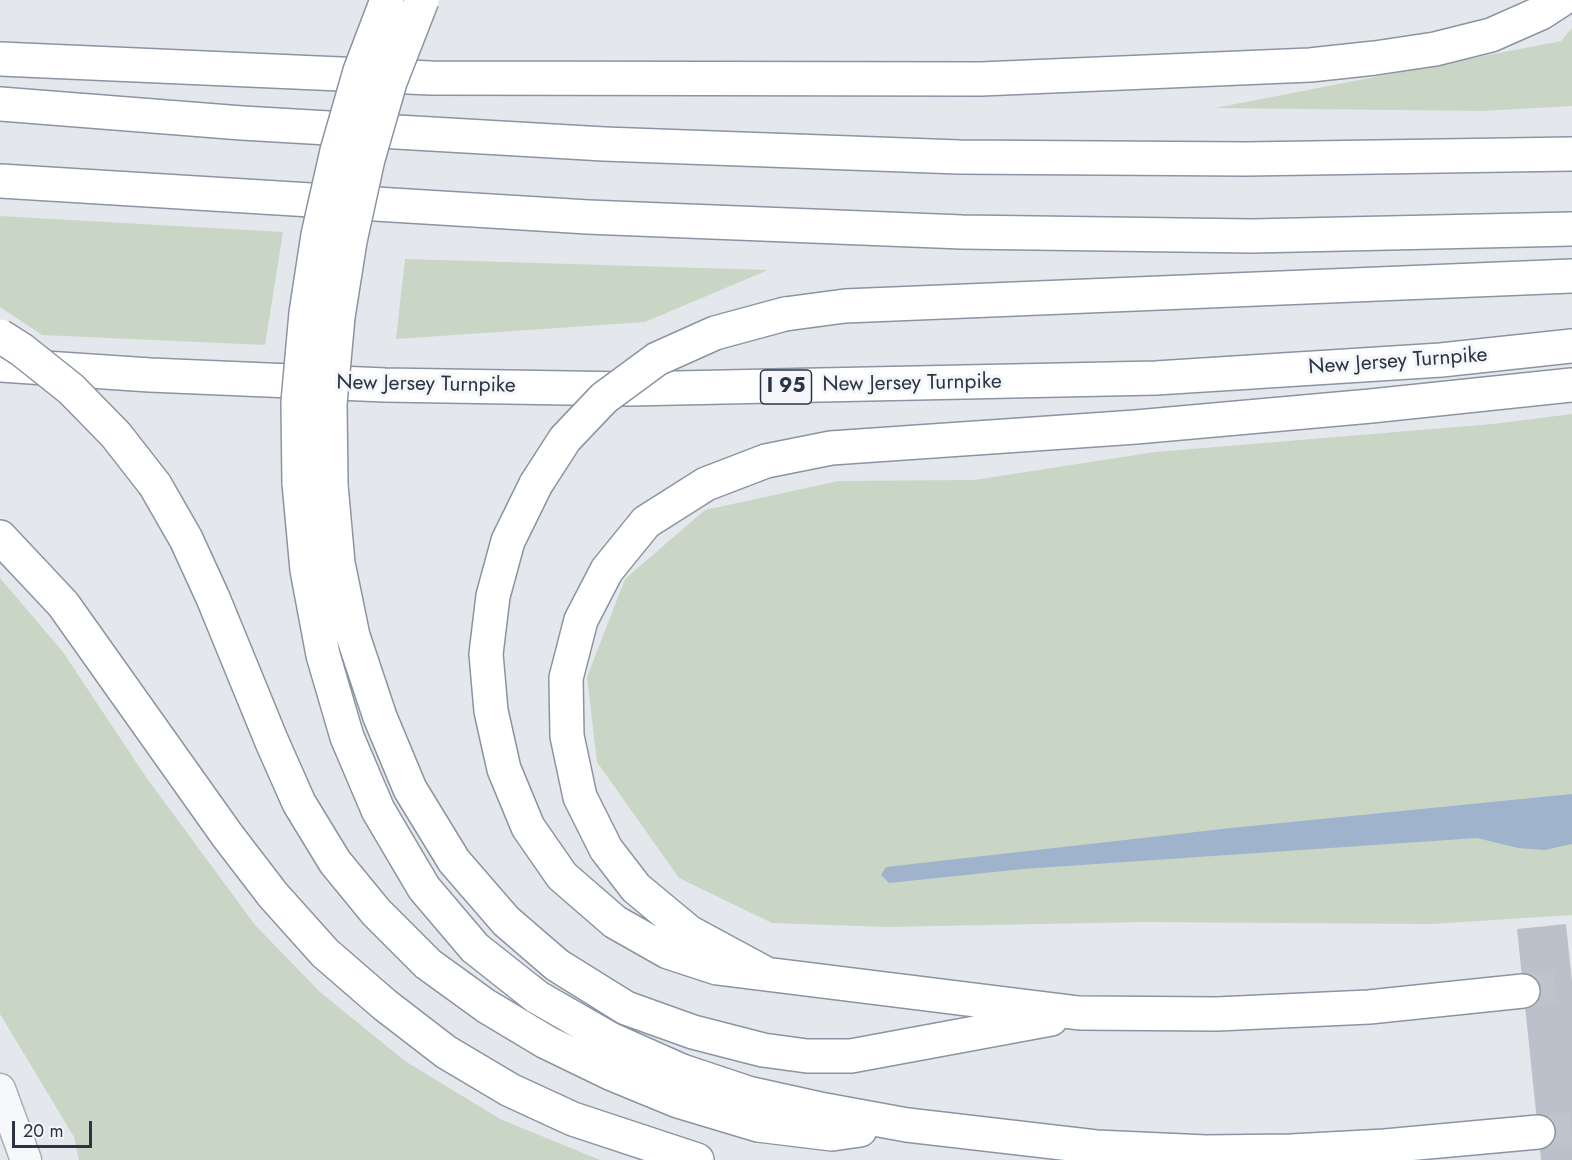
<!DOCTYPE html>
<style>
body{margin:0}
#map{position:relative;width:1572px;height:1160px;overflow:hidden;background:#e4e7ec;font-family:Jost,sans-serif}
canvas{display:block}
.scale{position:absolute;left:12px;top:1121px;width:80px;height:27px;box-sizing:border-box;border:3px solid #2b3445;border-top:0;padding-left:8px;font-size:18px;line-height:21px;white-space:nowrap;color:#2b3445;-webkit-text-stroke:4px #f4f6f9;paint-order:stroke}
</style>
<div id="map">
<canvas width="1572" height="1160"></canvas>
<div class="scale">20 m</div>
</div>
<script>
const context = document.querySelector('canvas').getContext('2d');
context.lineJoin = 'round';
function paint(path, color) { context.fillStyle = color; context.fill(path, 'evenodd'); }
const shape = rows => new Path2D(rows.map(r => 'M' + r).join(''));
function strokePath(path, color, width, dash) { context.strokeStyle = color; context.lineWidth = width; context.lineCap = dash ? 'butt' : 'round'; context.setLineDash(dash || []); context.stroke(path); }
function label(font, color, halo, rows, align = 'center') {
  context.font = font + ' Jost,sans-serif'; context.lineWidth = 6; context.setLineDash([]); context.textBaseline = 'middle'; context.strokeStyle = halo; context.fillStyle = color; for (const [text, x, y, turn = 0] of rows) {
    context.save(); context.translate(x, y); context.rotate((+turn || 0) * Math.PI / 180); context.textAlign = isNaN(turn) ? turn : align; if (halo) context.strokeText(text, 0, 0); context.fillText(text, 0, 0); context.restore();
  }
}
const green = shape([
 [1572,28,1572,106,1483,111,1215,108,1561,41],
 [0,216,283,232,265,345,42,335,0,307],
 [405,259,768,270,645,322,396,339],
 [1572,414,1572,915,1431,924,1142,922,887,927,772,923,679,878,597,762,587,677,625,579,705,510,839,481,974,480,1155,452,1493,424],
 [0,578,63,652,146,777,255,925,320,992,405,1061,500,1119,600,1160,79,1160,74,1137,0,1014]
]);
const water = shape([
 [1572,794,1572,844,1545,850,1518,848,1477,838,1023,869,889,883,881,875,886,867,1231,828]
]);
const building = shape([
 [1566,924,1572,982,1572,1160,1541,1160,1517,929]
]);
const highwayTunnel = shape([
 [1523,991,1572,985],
 [1538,1132,1572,1129]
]);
const minor = shape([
 [0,1089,26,1160]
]);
const highway = shape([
 [0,59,431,78,981,79,1310,65,1375,58,1435,49,1491,35,1541,13,1561,0],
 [0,104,242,123,604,144,959,157,1246,159,1572,154],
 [0,181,588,217,962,232,1252,236,1572,229],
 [785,314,845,306,1572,276],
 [0,365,150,375,385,385,629,389,1156,378,1441,360,1572,346],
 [299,483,307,570,323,655,347,737,378,810,424,888,475,948,537,997,610,1039,682,1071,748,1093,825,1110,907,1125,1096,1147,1206,1152,1291,1151,1385,1146,1538,1132],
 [536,484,508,541,493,596,486,654,491,711,504,769,528,827,562,876,615,922,668,952,717,968,1079,1013,1217,1014,1369,1007,1523,991],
 [155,485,186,539,213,598,272,742,299,803,335,862,376,912,428,964,486,1006,546,1042,610,1073,678,1101,758,1125,832,1134,860,1130],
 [331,485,338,563,353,636,380,717,410,789,454,861,506,921,557,965,626,1008,693,1032,763,1050,807,1056,851,1056,1051,1019],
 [0,537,63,604,227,835,273,895,325,953,385,1005,446,1052,510,1090,573,1119,697,1160],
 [763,972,689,932,636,888,606,849,580,797,567,736,566,678,581,620,607,570,646,522,706,484,766,461,831,448,1136,427,1371,406,1572,385]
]);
const highwayBridge = shape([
 [0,336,22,350,71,389,116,435,155,485],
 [299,483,298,402,306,313,318,235,337,151,360,71,387,0],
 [536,484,565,439,604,398,657,359,715,333,785,314],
 [331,485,330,404,338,317,350,241,368,159,390,82,422,0]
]);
const shields = [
 [786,387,51]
];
const shieldNames = [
 ["I 95",786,387]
];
const streetNames = [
 ["New Jersey Turnpike",1398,362,-4],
 ["New Jersey Turnpike",912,384,-1],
 ["New Jersey Turnpike",426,385,1]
];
paint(green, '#c9d6c5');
paint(water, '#9fb4cc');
paint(building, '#bbc0ca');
strokePath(highwayTunnel, '#bfc3cb', 33, [33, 16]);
strokePath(minor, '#a9aeb7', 33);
strokePath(highway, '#8b94a3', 36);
strokePath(minor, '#f7f8fa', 30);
strokePath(highway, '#fff', 33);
strokePath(highwayBridge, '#8b94a3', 36, []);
strokePath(highwayBridge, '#fff', 33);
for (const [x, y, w] of shields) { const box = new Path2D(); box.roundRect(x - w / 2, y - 17, w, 34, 4.5); context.fillStyle = '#f4f6f9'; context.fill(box); strokePath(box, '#2b3445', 1.5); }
label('bold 20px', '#2b3445', null, shieldNames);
label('21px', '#2b3445', '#f4f6f9', streetNames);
</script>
